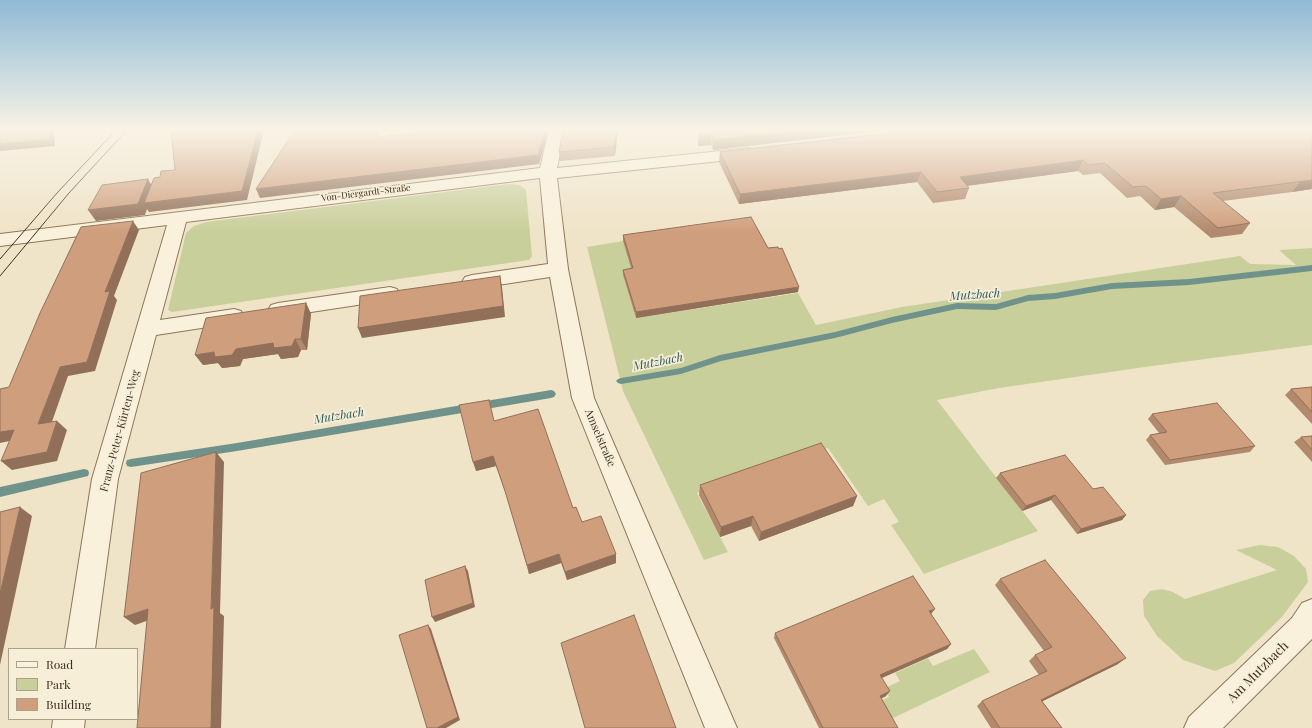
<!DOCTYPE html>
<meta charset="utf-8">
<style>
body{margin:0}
#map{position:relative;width:1312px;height:728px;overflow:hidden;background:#f0e4c8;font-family:"Playfair Display",serif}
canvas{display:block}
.legend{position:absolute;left:8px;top:648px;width:130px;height:72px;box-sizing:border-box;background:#f7eed8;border:1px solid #ada18e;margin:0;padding:5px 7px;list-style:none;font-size:12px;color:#3d2e20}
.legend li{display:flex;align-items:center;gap:8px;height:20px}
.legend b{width:20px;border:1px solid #ada18e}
</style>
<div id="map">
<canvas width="1312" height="728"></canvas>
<ul class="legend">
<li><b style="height:5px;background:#faf1dc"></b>Road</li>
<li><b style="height:11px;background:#c9cf9b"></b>Park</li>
<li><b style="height:11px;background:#cf9f7d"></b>Building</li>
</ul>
</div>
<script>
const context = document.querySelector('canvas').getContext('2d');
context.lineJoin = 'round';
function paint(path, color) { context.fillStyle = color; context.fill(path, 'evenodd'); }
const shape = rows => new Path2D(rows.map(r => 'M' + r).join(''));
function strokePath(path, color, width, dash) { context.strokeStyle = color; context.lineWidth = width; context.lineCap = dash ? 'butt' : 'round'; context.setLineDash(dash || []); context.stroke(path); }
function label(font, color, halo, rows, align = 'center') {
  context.font = font + ' "Playfair Display",serif'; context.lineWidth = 3.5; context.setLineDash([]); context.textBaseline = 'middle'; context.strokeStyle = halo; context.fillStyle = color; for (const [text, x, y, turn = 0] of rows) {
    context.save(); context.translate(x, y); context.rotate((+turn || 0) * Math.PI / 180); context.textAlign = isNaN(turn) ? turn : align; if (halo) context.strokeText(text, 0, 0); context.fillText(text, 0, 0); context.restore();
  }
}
const green = shape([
 [509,184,520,185,526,190,532,256,529,260,172,312,168,310,186,233,194,226,206,222],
 [623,241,633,274,623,275,636,318,798,293,816,325,902,307,1240,256,1250,264,1296,265,1279,250,1312,248,1312,345,1152,366,999,388,937,400,985,463,1038,531,924,574,891,525,899,522,884,499,868,506,828,448,697,493,728,552,704,560,623,391,587,247],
 [1260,545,1278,547,1294,556,1306,569,1308,582,1282,617,1234,663,1215,671,1183,660,1157,636,1144,616,1143,600,1150,591,1162,589,1173,592,1185,599,1277,570,1236,550],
 [974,649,990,672,872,728,821,728,889,697,885,688,900,681,895,673,928,658,933,666]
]);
const stream = shape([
 [1312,265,1312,271,1189,285,1112,289,1055,299,1028,301,996,310,957,309,892,323,835,338,721,361,681,374,621,384,618,383,616,381,618,379,621,378,681,368,720,355,835,332,892,317,957,303,996,304,1028,295,1055,293,1112,283,1189,279,1312,265],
 [551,390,554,391,556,394,554,397,551,398,237,451,131,467,127,466,126,463,127,460,131,459,237,443,551,390],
 [84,469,88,470,89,473,88,476,0,497,0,487,84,469]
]);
const minor = shape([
 [549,130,565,130,557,168,749,148,755,150,757,153,755,156,749,158,557,178,568,269,594,398,737,728,705,728,572,398,550,277,472,289,465,287,462,282,465,277,472,275,548,264,540,178,186,222,160,320,234,309,241,311,244,316,241,321,234,323,156,335,118,479,95,649,65,649,92,479,167,225,0,246,0,234,540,168,549,130],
 [390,287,397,289,400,294,397,299,278,317,271,315,268,310,271,305,278,303,390,287],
 [1312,599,1312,639,1223,728,1184,728,1189,717,1292,618,1302,603,1312,599],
 [53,719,85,719,84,728,52,728,53,719]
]);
const tram = shape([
 [0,259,57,193,116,130],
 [0,276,69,193,127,130]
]);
const wall = shape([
 [563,130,618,130,615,156,560,161,559,152],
 [699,130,887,130,713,150,711,145,698,146],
 [1312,130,1312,189,1292,192,1223,201,1250,223,1242,234,1211,238,1174,207,1155,210,1140,196,1127,198,1100,173,1083,175,1078,171,967,186,969,188,965,199,933,203,917,182,739,204,719,162,720,152],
 [623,235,768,248,798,292,636,318,623,275,623,270,631,268,623,241],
 [306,303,311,314,307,350,301,350,298,357,281,359,278,354,243,359,240,366,222,368,218,363,203,365],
 [1312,387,1312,424,1285,395,1291,389],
 [1152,414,1255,446,1250,452,1165,465,1146,440,1150,435,1159,433,1148,419],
 [494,421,573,508,582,522,616,563,567,580,561,563,529,574,508,500,496,466,476,471],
 [1312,436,1312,462,1294,442,1301,437],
 [1000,473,1093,489,1126,515,1122,520,1077,534,1051,500,1022,511,996,478],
 [700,485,857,496,853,506,759,541,751,526,720,537,699,495],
 [1000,579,1118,664,1042,701,1062,728,991,728,977,706,982,701,1039,675,1029,661,1035,655,1044,651,995,585],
 [931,614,951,644,947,649,882,678,886,696,881,698,898,728,819,728,774,638,775,633]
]);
const shadedWall = shape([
 [50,130,54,130,55,146,0,151,0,144],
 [258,130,264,130,247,200,149,212,147,209,145,215,96,221,88,210,148,179,154,190],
 [545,130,549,130,539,164,260,198,256,189],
 [616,130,618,130,615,156,614,147],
 [800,130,887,130,713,150,714,140],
 [711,135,711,145,698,146,699,136],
 [1083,160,1078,171,956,187,960,177],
 [921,172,917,182,739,204,740,194],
 [1312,180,1312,189,1292,192,1300,182],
 [1181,196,1174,207,1155,210,1161,199],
 [133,221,139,230,114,296,117,300,95,371,68,376,48,433,38,424,60,367,105,292],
 [500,276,502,287,505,317,362,338,358,328],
 [799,287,798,292,636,318,636,312],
 [306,303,311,314,307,350,301,339],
 [295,339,301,350,298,357,281,359,278,354,243,359,240,366,222,368,218,363,203,365,195,355],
 [57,421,67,430,57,461,12,470,1,461],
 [14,430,24,438,0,443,0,432],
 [216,452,224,462,220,613,224,616,221,728,211,728,211,609],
 [493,456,496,466,476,471,473,462],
 [1055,495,1051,500,1022,511,1026,506],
 [857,496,853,506,759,541,761,532],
 [20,507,32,516,0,665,0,594],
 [1126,515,1122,520,1077,534,1081,529],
 [753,516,751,526,720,537,721,527],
 [559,554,561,563,529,574,527,565],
 [616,554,616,563,567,580,565,572],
 [465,566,468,571,475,607,435,622,432,617],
 [148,609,158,617,135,625,124,617],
 [935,609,931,614,929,611],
 [428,625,431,629,460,720,446,728,437,728],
 [951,644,947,649,877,680,880,675],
 [1126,658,1118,664,1035,705,1041,700],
 [890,691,886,696,877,701,880,696]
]);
const building = shape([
 [0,130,50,130,50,139,0,144,0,130],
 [171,130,258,130,242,191,144,203,154,178,160,177,161,171,175,170,171,130],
 [295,130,336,130,335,131,343,130,365,130,365,131,375,130,375,133,378,133,378,137,436,130,545,130,538,155,256,189,295,130],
 [563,130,616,130,614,147,559,152,563,130],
 [699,130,800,130,714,140,711,135,699,136,699,130],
 [916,130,1312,130,1312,180,1213,193,1250,223,1218,228,1181,196,1161,199,1146,186,1133,187,1105,163,1088,165,1083,160,960,177,969,188,937,192,921,172,740,194,720,152,916,130],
 [148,179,138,204,88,210,102,185,148,179],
 [751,217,768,248,778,247,779,249,782,248,799,287,636,312,623,270,633,268,623,235,751,217],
 [133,221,105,292,110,291,87,362,60,367,38,424,57,421,47,452,1,461,14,430,0,432,0,389,9,387,40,313,81,227,133,221],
 [500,276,503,306,358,328,360,296,500,276],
 [306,303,301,339,295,339,292,346,274,348,273,343,236,349,232,355,215,357,214,352,195,355,206,318,306,303],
 [1312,387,1312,412,1291,389,1312,387],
 [489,400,494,421,538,409,573,508,576,507,582,522,601,516,616,554,565,572,559,554,527,565,505,491,493,456,473,462,459,405,489,400],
 [1217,403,1255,446,1170,460,1150,435,1167,432,1152,414,1217,403],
 [1312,436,1312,450,1301,437,1312,436],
 [821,443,857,496,761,532,753,516,721,527,700,485,821,443],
 [216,452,211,609,214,607,211,728,137,728,148,609,124,617,141,473,216,452],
 [1065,455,1093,489,1103,487,1126,515,1081,529,1055,495,1026,506,1000,473,1065,455],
 [20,507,0,594,0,512,20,507],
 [1045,560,1126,658,1041,700,1062,728,1000,728,982,701,1047,671,1035,655,1052,647,1000,579,1045,560],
 [465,566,473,603,432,617,425,580,465,566],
 [913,576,935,609,929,611,951,644,880,675,890,691,880,696,898,728,823,728,775,633,913,576],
 [634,615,676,728,585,728,561,643,634,615],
 [428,625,458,717,437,728,427,728,399,635,428,625]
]);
const farStreetnames = [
 ["Von-Diergardt-Straße",366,193,-7]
];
const streetNames = [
 ["Franz-Peter-Kürten-Weg",120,431,-75],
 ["Amselstraße",600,438,67]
];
const waterNames = [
 ["Mutzbach",975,295,-4],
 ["Mutzbach",658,362,-11],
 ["Mutzbach",339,416,-9]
];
const nearStreetnames = [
 ["Am Mutzbach",1258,672,-45]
];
paint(green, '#c9cf9b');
paint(stream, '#6f938a');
strokePath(minor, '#8d765c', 2);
paint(minor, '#faf1dc');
strokePath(tram, '#3d2e20', 1);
paint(wall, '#b2896c');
paint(shadedWall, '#916f58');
paint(building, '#cf9f7d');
strokePath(building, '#916f58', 1);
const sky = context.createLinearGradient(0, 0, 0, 232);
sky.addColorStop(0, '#8fbad6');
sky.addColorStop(0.56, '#f8f3e6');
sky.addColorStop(1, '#f8f3e600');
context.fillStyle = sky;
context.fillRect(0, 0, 1312, 232);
label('9px', '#3d2e20', '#f7eed8', farStreetnames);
label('11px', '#3d2e20', '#f7eed8', streetNames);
label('italic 12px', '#2f5d5a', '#f7eed8', waterNames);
label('13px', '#3d2e20', '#f7eed8', nearStreetnames);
</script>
